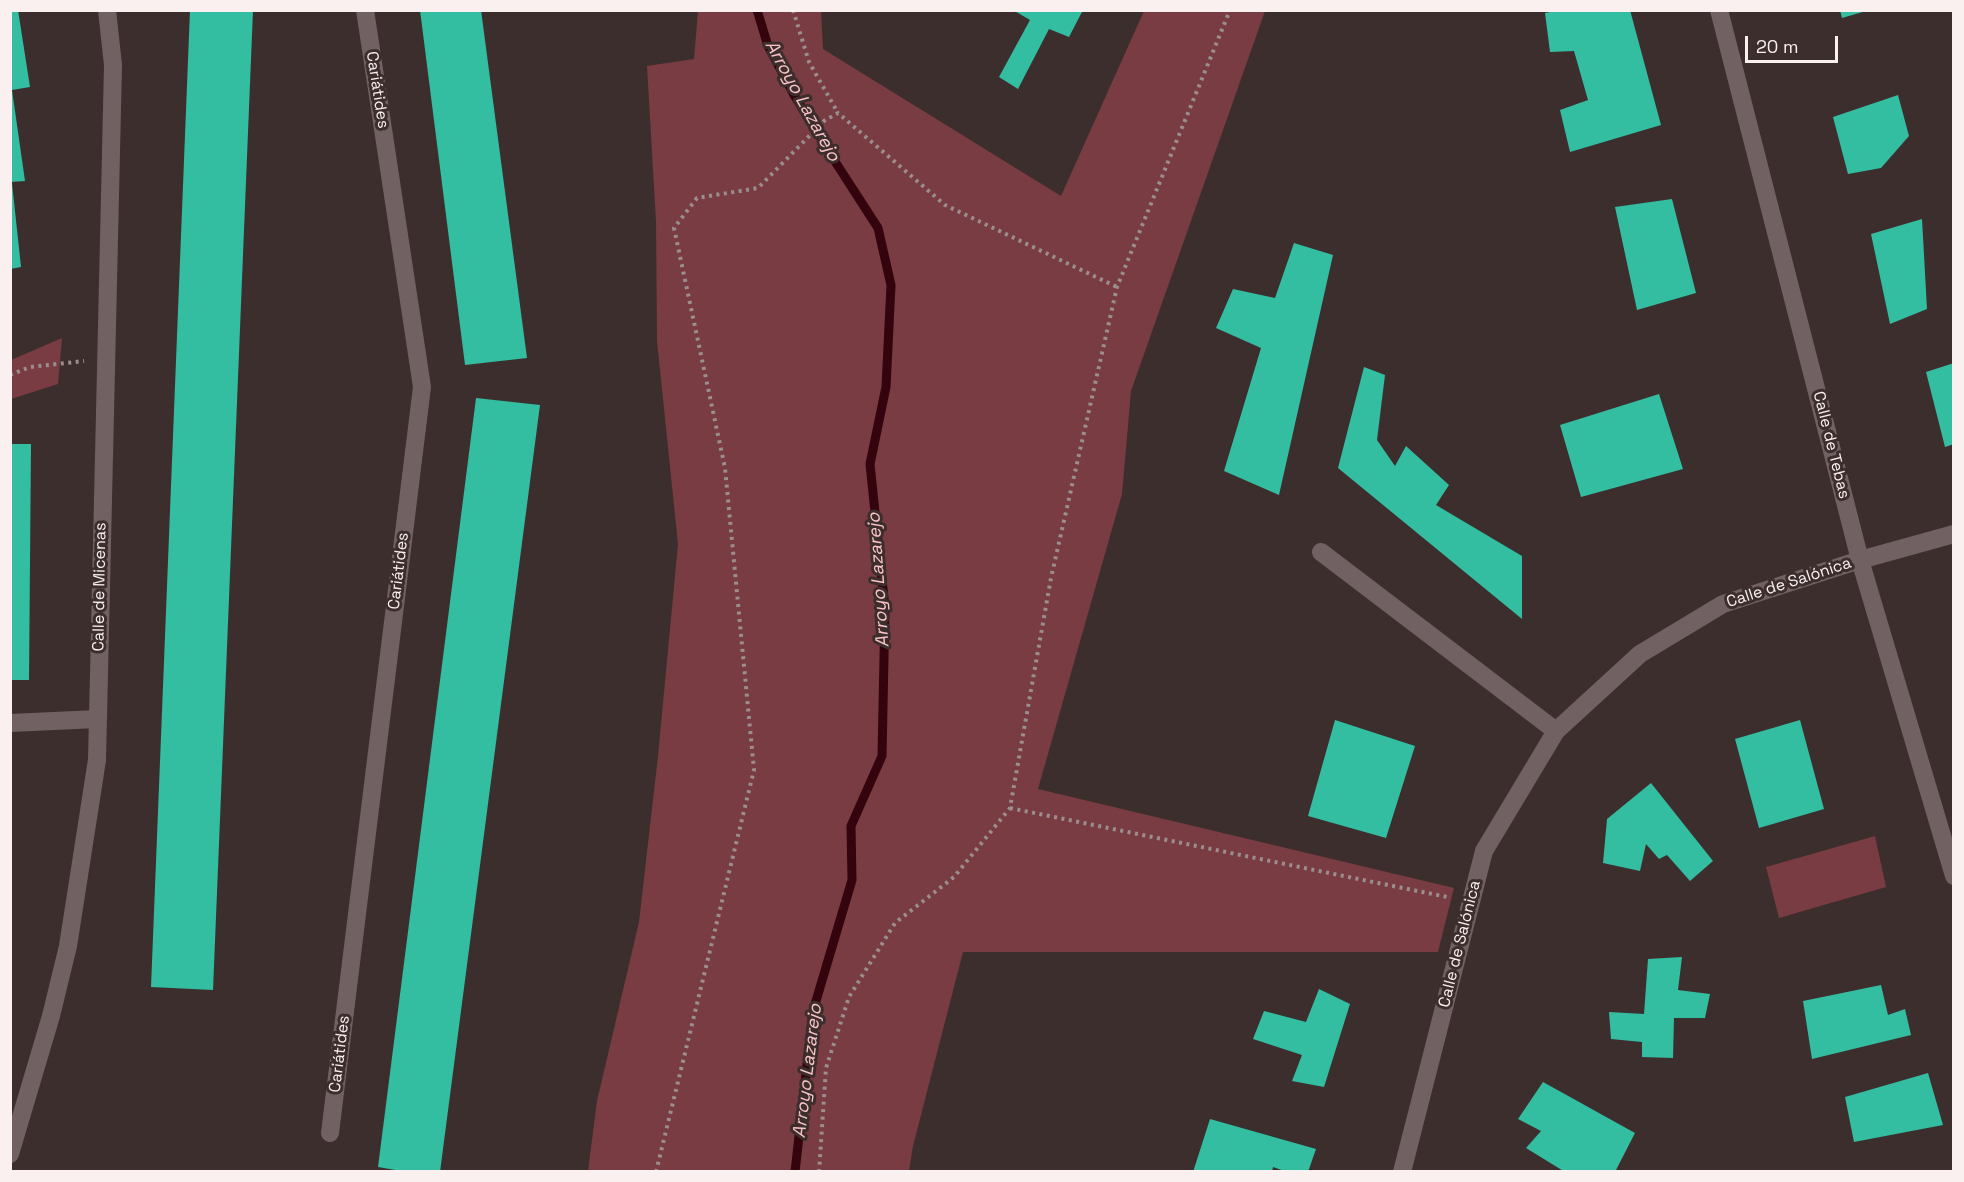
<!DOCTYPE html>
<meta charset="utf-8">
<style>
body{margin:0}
#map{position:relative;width:1964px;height:1182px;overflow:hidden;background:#3d2e2e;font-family:"Space Grotesk",sans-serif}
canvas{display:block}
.frame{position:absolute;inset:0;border:12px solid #faf0f0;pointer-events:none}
.scale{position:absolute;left:1745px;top:36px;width:93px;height:27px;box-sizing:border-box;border:3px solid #faf0f0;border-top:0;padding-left:8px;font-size:18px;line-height:21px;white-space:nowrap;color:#faf0f0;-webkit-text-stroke:4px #3d2e2e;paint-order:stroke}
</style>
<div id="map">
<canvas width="1964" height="1182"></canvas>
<div class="frame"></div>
<div class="scale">20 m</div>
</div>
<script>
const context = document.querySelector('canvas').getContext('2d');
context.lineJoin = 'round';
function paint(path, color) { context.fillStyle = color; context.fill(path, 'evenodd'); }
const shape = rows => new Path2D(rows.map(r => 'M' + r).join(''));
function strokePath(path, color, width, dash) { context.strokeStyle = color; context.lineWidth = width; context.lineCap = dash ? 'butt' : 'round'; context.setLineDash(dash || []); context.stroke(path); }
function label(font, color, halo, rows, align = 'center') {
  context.font = font + ' "Space Grotesk",sans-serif'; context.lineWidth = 6; context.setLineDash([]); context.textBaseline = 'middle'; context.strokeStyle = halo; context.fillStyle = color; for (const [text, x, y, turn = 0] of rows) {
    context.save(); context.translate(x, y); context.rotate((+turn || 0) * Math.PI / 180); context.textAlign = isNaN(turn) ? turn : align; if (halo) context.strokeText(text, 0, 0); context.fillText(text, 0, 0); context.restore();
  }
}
const green = shape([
 [698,11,821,11,823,49,1061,196,1144,11,1265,11,1131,391,1122,494,1038,789,1454,888,1438,952,963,952,913,1146,909,1171,588,1171,597,1101,639,922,658,756,678,544,657,341,656,221,647,66,694,59],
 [62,338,58,384,11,399,11,360],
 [1875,836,1886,887,1779,918,1766,867]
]);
const stream = shape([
 [757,10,768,46,794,95,836,163,878,228,891,285,886,387,870,464,885,608,882,756,851,826,852,880,813,1011,795,1172]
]);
const building = shape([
 [10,10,18,10,30,87,12,90,25,181,10,182],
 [190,10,253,10,213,990,151,987],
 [420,10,481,10,527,358,465,365],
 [1013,10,1083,10,1069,37,1049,29,1018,89,999,77,1030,20],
 [1559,10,1630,10,1661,125,1570,152,1560,110,1588,100,1574,51,1550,52,1545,13],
 [1840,10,1866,10,1866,11,1842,18],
 [1898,95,1909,136,1881,168,1848,174,1833,117],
 [10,183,12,183,21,267,10,269],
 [1672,199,1696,293,1637,310,1615,207],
 [1922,219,1927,309,1890,324,1871,234],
 [1294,243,1333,255,1279,495,1224,471,1261,348,1216,328,1233,289,1275,298],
 [1954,363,1954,444,1945,447,1926,372],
 [1364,367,1385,375,1377,440,1395,466,1406,446,1449,485,1436,505,1522,556,1522,619,1338,468],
 [1659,394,1683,469,1581,497,1560,425],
 [476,398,540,405,440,1172,407,1172,378,1167],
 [10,444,31,444,29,680,10,680],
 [1335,720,1415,746,1386,838,1308,816],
 [1800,720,1824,809,1759,828,1735,739],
 [1651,783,1713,861,1690,881,1667,855,1659,859,1646,844,1640,871,1603,863,1607,819],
 [1682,957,1678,990,1710,994,1705,1018,1674,1018,1673,1058,1642,1057,1642,1042,1611,1039,1609,1012,1644,1014,1648,959],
 [1881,985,1888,1015,1905,1009,1911,1035,1812,1059,1803,1001],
 [1319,989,1350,1004,1324,1087,1292,1081,1302,1055,1253,1039,1264,1011,1306,1022],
 [1928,1073,1943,1125,1854,1142,1845,1097],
 [1543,1082,1635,1133,1615,1172,1565,1172,1526,1148,1541,1131,1518,1119],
 [1210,1119,1316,1149,1308,1172,1287,1172,1273,1167,1272,1172,1193,1172]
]);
const path = shape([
 [793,10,809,62,838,113],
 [10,375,30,367,84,361],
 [1010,808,1447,897],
 [656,1172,754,770,725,468,674,228,697,198,758,188,824,121,838,113,945,205,1117,287],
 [819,1172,826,1068,849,997,895,923,954,877,1010,808,1051,578,1117,287,1230,10]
]);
const minor = shape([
 [1719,10,1860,560,1954,876],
 [1321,552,1556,731],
 [10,723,97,719],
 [330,1133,422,387,365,10],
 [10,1154,51,1016,68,946,97,760,113,65,107,10],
 [1402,1172,1484,851,1556,731,1640,654,1723,604,1860,560,1954,534]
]);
const streetNames = [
 ["Cariátides",377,90,81],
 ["Calle de Tebas",1831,445,76],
 ["Cariátides",399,571,-83],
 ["Calle de Salónica",1789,583,-18],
 ["Calle de Micenas",100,587,-89],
 ["Calle de Salónica",1460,944,-76],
 ["Cariátides",340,1054,-83]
];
const waterNames = [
 ["Arroyo Lazarejo",802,101,61],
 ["Arroyo Lazarejo",879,580,-94],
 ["Arroyo Lazarejo",808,1071,-83]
];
paint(green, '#783c42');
strokePath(stream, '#33040d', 9);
paint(building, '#33bda1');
strokePath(path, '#9b8e8e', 4, [3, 4.5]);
strokePath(minor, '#726162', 18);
label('16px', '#faf0f0', '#3d2e2e', streetNames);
label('italic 18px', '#fbc5c8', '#3d2e2e', waterNames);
</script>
